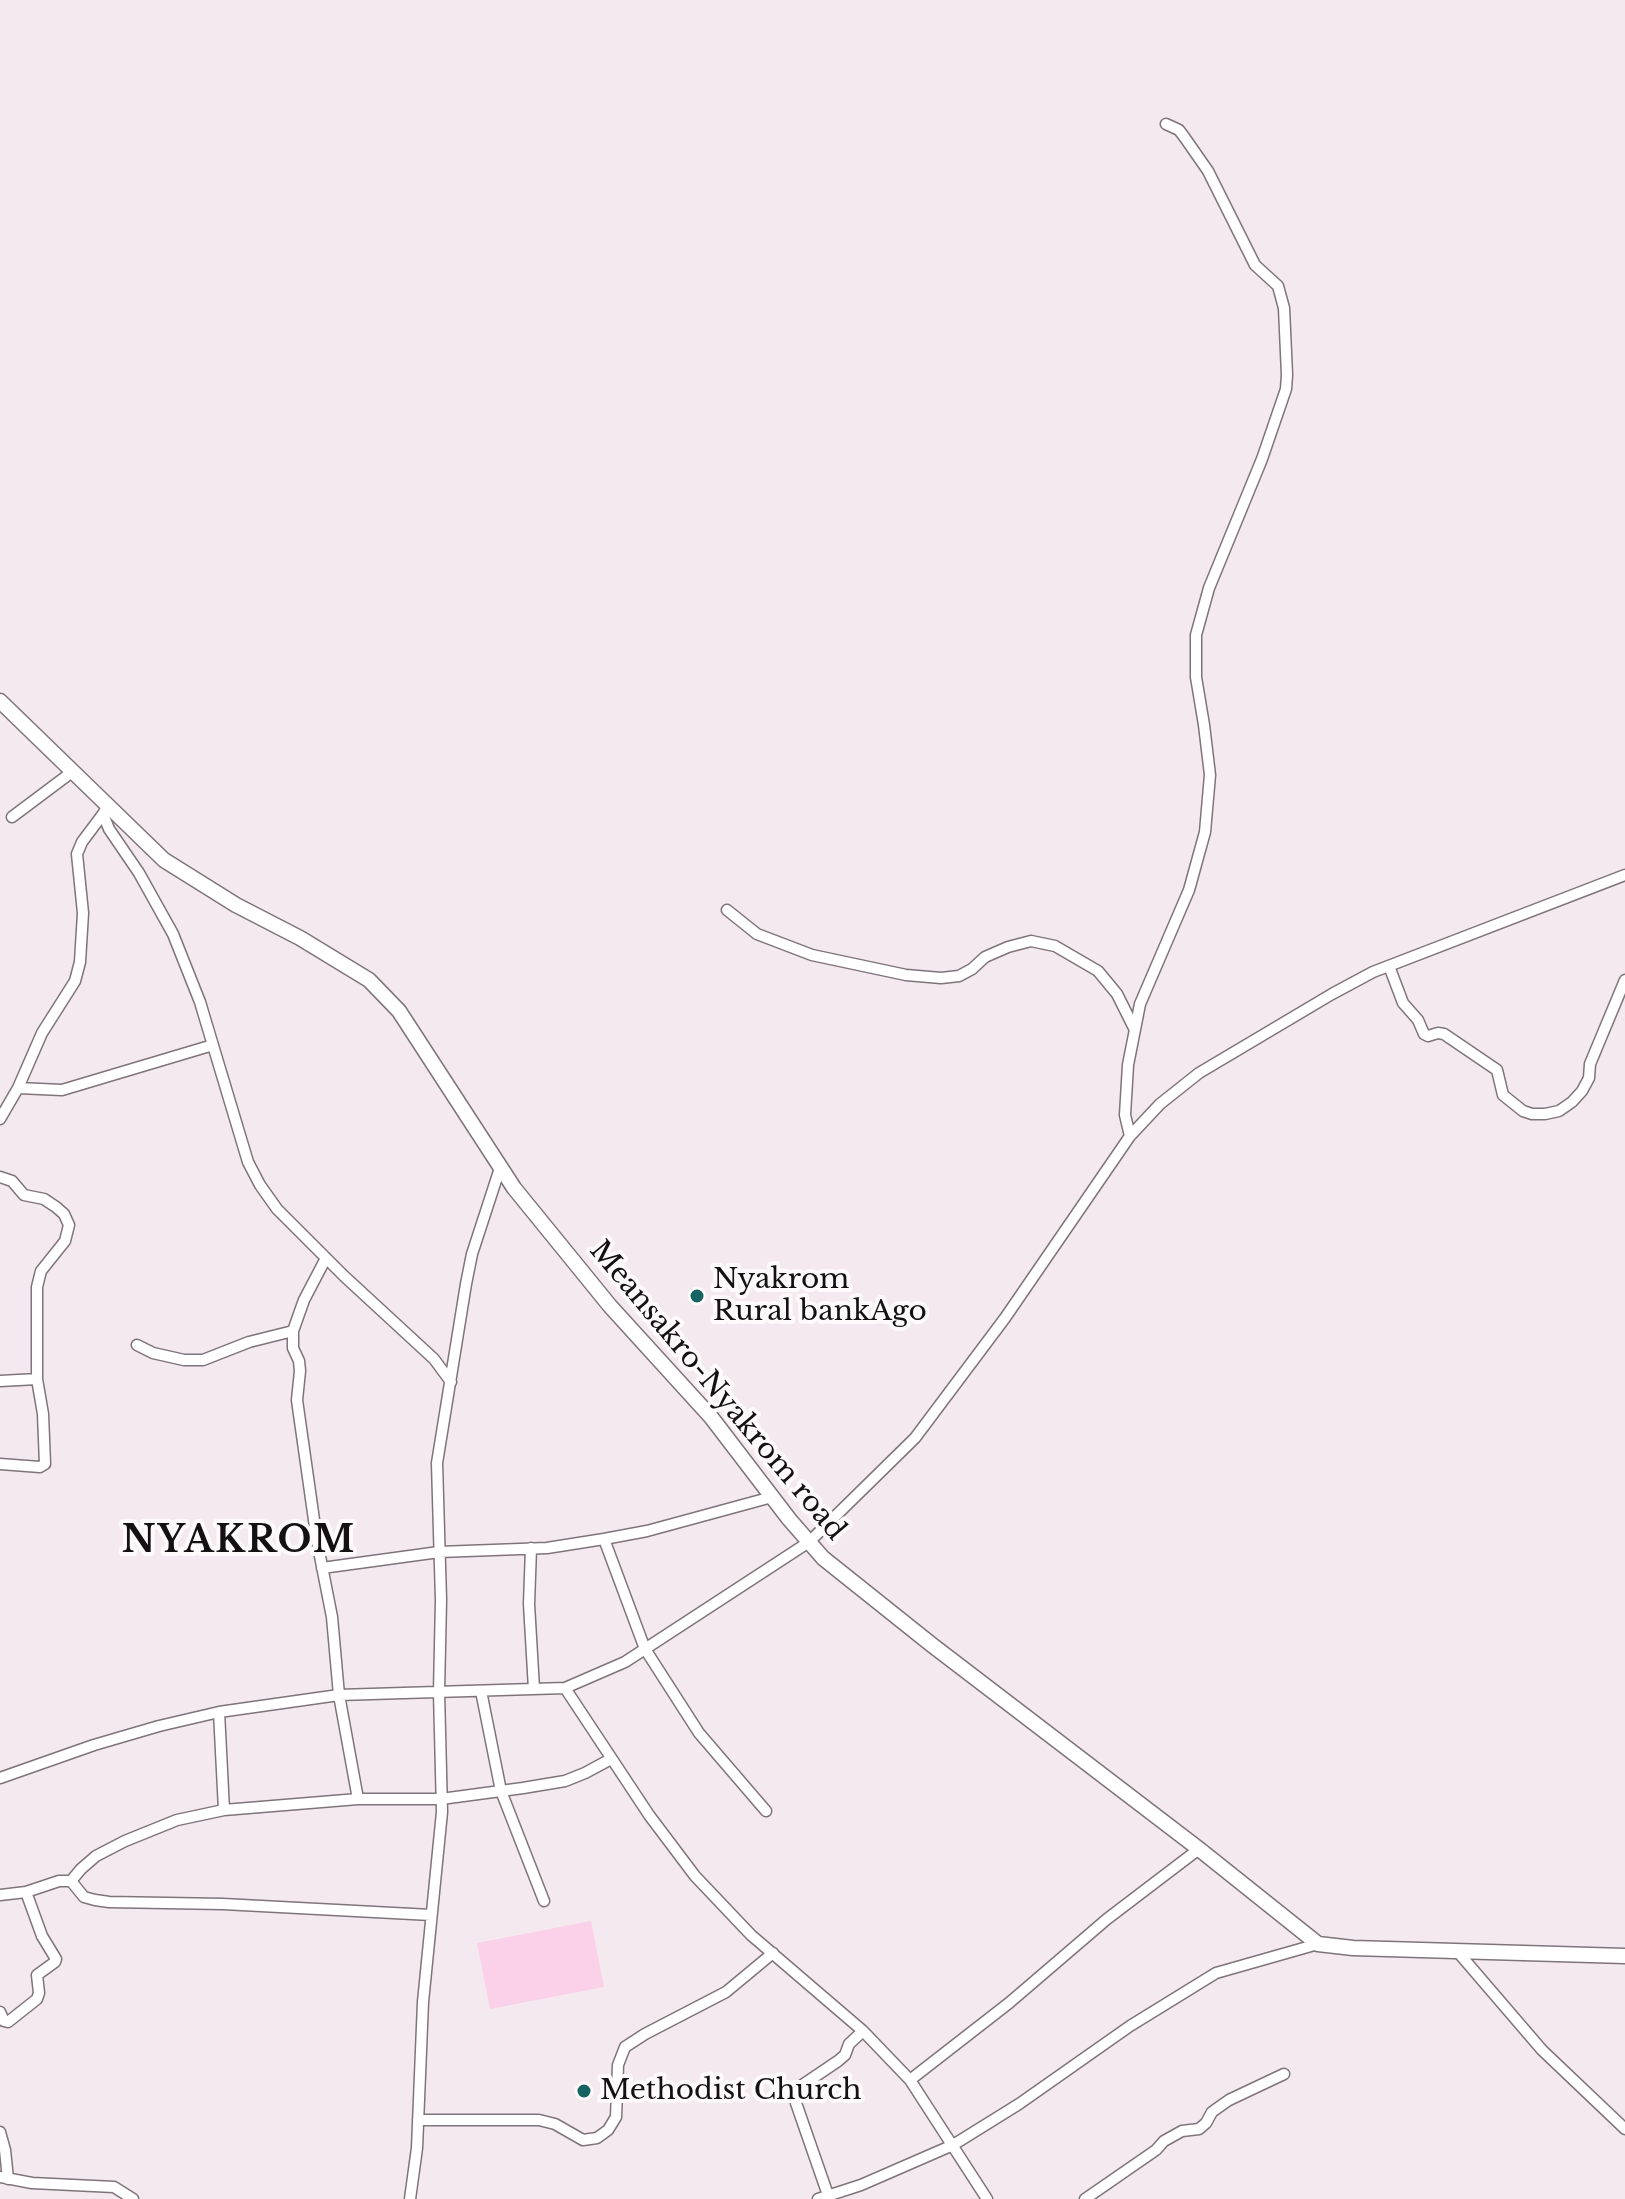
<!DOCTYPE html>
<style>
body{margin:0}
canvas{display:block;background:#f5e9f0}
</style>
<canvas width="1625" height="2199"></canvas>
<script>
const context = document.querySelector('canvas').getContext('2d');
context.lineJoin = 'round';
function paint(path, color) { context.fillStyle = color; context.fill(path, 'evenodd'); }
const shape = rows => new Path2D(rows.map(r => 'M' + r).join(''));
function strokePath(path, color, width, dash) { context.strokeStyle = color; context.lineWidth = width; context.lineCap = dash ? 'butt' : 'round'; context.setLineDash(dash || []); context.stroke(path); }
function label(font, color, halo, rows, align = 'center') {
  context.font = font + ' "Libre Baskerville",serif'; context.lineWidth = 8; context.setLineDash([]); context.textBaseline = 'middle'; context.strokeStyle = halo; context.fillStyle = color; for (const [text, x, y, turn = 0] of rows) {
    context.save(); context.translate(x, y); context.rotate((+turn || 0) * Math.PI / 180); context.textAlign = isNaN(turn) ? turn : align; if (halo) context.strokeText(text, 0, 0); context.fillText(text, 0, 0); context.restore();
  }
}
const green = shape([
 [591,1921,604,1987,490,2009,477,1943]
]);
const minor = shape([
 [108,806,103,814,109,829,139,873,173,934,200,1002,248,1162,260,1185,277,1209,344,1276,434,1359,451,1382],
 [12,817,72,772],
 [727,910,757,934,812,955,906,975,941,978,959,976,972,969,985,957,1008,947,1031,941,1055,946,1098,971,1117,994,1135,1030],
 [1389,966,1403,1003,1418,1020,1424,1034,1428,1036,1438,1033,1444,1034,1497,1070,1503,1095,1523,1111,1532,1114,1545,1114,1559,1111,1572,1102,1582,1091,1589,1078,1590,1064,1625,980],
 [18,1088,62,1090,213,1045],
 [0,1119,18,1088,42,1033,75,981,80,962,83,913,77,854,82,842,103,814],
 [1130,1136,1125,1115,1128,1065,1140,1004,1189,890,1205,832,1210,775,1204,725,1196,677,1196,635,1209,588,1262,459,1286,389,1287,375,1284,308,1278,286,1255,265,1208,171,1185,138,1179,130,1166,124],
 [0,1177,12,1181,24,1195,44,1199,56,1207,64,1214,69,1225,65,1241,41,1271,37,1287,37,1379,43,1414,45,1464,40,1467,0,1464],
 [326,1258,304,1300,293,1331,293,1348,299,1361,300,1371,297,1400,317,1541,332,1617,339,1695,358,1799],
 [137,1345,153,1353,184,1360,203,1360,249,1342,293,1331],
 [0,1381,37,1379],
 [604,1539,645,1649,699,1733,766,1811],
 [531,1548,529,1604,534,1689],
 [322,1568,439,1552,547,1548,604,1539,647,1531,772,1497],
 [565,1688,649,1815,695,1876,751,1935,863,2031,910,2080,987,2199],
 [481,1691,501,1791,544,1901],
 [219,1712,224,1810],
 [0,1778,94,1745,159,1726,219,1712,339,1695,565,1688,625,1662,809,1542,915,1438,1005,1318,1130,1136,1160,1104,1199,1073,1332,994,1373,972,1625,875],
 [71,1881,81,1869,96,1856,125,1841,177,1820,224,1810,358,1799,441,1799,523,1788,565,1781,585,1773,611,1759],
 [0,1895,26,1892,59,1881,71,1881,84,1897,95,1900,109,1902,223,1904,431,1915],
 [1457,1951,1542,2050,1625,2129],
 [0,2012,4,2021,8,2022,37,1999,39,1993,37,1975,55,1962,56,1959,42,1936,26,1892],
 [910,2080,1009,2003,1107,1919,1199,1849],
 [418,2120,539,2120,555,2124,583,2140,597,2138,608,2130,616,2117,618,2065,625,2047,645,2034,726,1992,773,1953],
 [0,2132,5,2150,8,2179],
 [0,2177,32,2183,114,2187,133,2199],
 [828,2195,796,2103,795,2093,801,2086,838,2061,845,2055,849,2044,863,2031],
 [410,2199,417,2148,423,2002,442,1812,439,1692,441,1600,437,1463,466,1284,472,1254,500,1168],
 [818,2199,861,2185,953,2145,1019,2104,1130,2026,1216,1973,1318,1944],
 [1085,2199,1156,2150,1164,2141,1182,2131,1199,2129,1206,2123,1212,2112,1229,2100,1284,2074]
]);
const major = shape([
 [0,701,164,860,236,905,300,938,369,980,399,1011,514,1188,610,1306,711,1417,789,1519,823,1558,932,1645,1199,1849,1318,1944,1353,1948,1625,1956]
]);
const markers = [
 [697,1296,8,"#156462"],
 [584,2091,8,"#156462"]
];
const poiNames = [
 ["Nyakrom",713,1280],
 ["Rural bankAgo",713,1312],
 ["Methodist Church",600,2091]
];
const streetNames = [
 ["Meansakro-Nyakrom road",717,1391,50]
];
const districtNames = [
 ["NYAKROM",239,1542]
];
paint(green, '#fbd1ea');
strokePath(minor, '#7f747a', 13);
strokePath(major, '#7f747a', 17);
strokePath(minor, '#fff', 10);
strokePath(major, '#fff', 14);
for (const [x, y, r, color] of markers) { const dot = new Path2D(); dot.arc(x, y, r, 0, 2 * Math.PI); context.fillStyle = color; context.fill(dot); strokePath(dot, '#fef9fb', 3); }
label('28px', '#151113', '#fef9fb', poiNames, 'left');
label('28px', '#151113', '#fef9fb', streetNames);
context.letterSpacing = '2px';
label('bold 36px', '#151113', '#fef9fb', districtNames);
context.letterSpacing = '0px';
</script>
